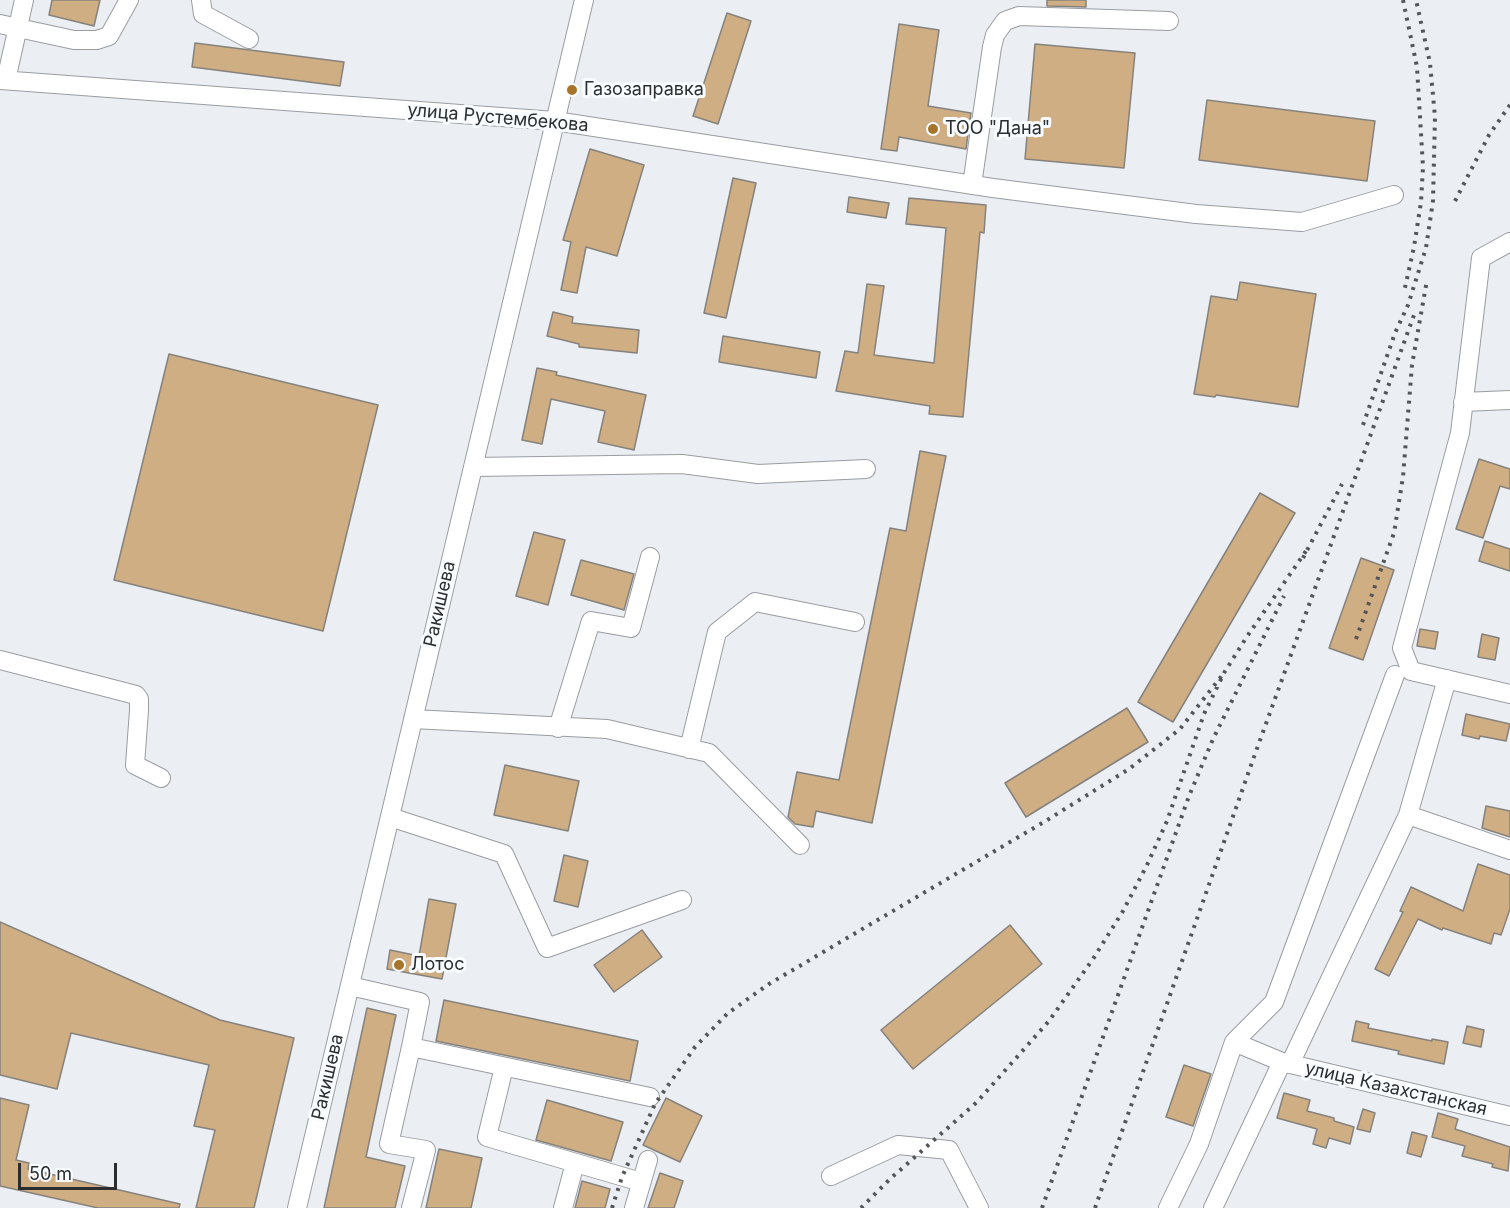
<!DOCTYPE html>
<meta charset="utf-8">
<style>
body{margin:0}
#map{position:relative;width:1510px;height:1208px;overflow:hidden;background:#ebeff3;font-family:Inter,sans-serif}
canvas{display:block}
.scale{position:absolute;left:18px;top:1163px;width:99px;height:27px;box-sizing:border-box;border:3px solid #2b2d2e;border-top:0;padding-left:8px;font-size:18px;line-height:21px;white-space:nowrap;color:#2b2d2e;-webkit-text-stroke:4px #f9fcff;paint-order:stroke}
</style>
<div id="map">
<canvas width="1510" height="1208"></canvas>
<div class="scale">50 m</div>
</div>
<script>
const context = document.querySelector('canvas').getContext('2d');
context.lineJoin = 'round';
function paint(path, color) { context.fillStyle = color; context.fill(path, 'evenodd'); }
const shape = rows => new Path2D(rows.map(r => 'M' + r).join(''));
function strokePath(path, color, width, dash) { context.strokeStyle = color; context.lineWidth = width; context.lineCap = dash ? 'butt' : 'round'; context.setLineDash(dash || []); context.stroke(path); }
function label(font, color, halo, rows, align = 'center') {
  context.font = font + ' Inter,sans-serif'; context.lineWidth = 6; context.setLineDash([]); context.textBaseline = 'middle'; context.strokeStyle = halo; context.fillStyle = color; for (const [text, x, y, turn = 0] of rows) {
    context.save(); context.translate(x, y); context.rotate((+turn || 0) * Math.PI / 180); context.textAlign = isNaN(turn) ? turn : align; if (halo) context.strokeText(text, 0, 0); context.fillText(text, 0, 0); context.restore();
  }
}
const building = shape([
 [52,0,100,0,94,26,49,15,52,0],
 [1047,0,1086,0,1086,7,1047,6,1047,0],
 [727,13,751,21,718,124,693,116,727,13],
 [899,24,939,30,928,106,971,113,966,149,899,137,897,151,881,149,899,24],
 [195,43,344,62,340,86,192,67,195,43],
 [1035,44,1135,53,1124,168,1025,159,1035,44],
 [1207,100,1375,121,1367,181,1199,160,1207,100],
 [590,149,644,165,617,256,586,247,577,293,561,290,571,242,563,240,590,149],
 [733,178,756,183,726,318,704,313,733,178],
 [849,197,889,203,886,218,847,212,849,197],
 [909,198,986,205,984,233,980,232,963,417,929,414,930,406,836,391,845,351,858,353,867,284,884,286,874,355,934,363,946,228,906,224,909,198],
 [1240,282,1316,294,1298,407,1216,395,1215,397,1194,394,1211,296,1237,300,1240,282],
 [553,312,573,317,572,323,639,330,637,353,579,347,579,344,547,336,553,312],
 [723,336,820,352,816,378,719,362,723,336],
 [169,354,378,405,323,631,114,580,169,354],
 [537,368,557,372,556,375,646,395,634,450,598,442,605,411,551,399,542,444,522,440,537,368],
 [920,451,946,456,872,823,816,811,813,827,795,824,788,817,797,772,839,780,890,528,906,531,920,451],
 [1479,459,1510,469,1510,489,1500,486,1483,538,1456,529,1479,459],
 [1260,493,1295,513,1173,722,1138,702,1260,493],
 [534,532,565,540,548,605,516,596,534,532],
 [1485,541,1510,549,1510,571,1479,561,1485,541],
 [1361,558,1394,570,1363,660,1329,648,1361,558],
 [581,560,634,574,624,610,571,595,581,560],
 [1420,629,1438,632,1435,649,1417,646,1420,629],
 [1482,634,1499,638,1495,660,1478,657,1482,634],
 [1127,708,1148,742,1026,817,1005,783,1127,708],
 [1466,714,1510,724,1506,741,1480,736,1479,739,1462,735,1466,714],
 [505,765,579,781,568,831,494,815,505,765],
 [1486,806,1510,811,1510,837,1482,828,1486,806],
 [564,855,588,861,578,907,554,901,564,855],
 [1478,864,1510,875,1510,909,1501,935,1494,933,1491,944,1443,928,1442,930,1418,919,1389,976,1375,969,1403,912,1400,911,1411,887,1463,911,1478,864],
 [429,899,456,904,442,979,387,969,390,950,419,956,429,899],
 [0,922,220,1020,294,1038,254,1208,196,1208,215,1130,194,1126,209,1065,71,1033,57,1089,0,1075,0,922],
 [1010,925,1042,964,913,1069,881,1030,1010,925],
 [642,930,662,957,614,992,594,965,642,930],
 [444,1000,638,1041,630,1081,436,1041,444,1000],
 [367,1008,396,1015,366,1157,405,1166,395,1208,324,1208,367,1008],
 [1356,1021,1369,1024,1368,1028,1432,1041,1432,1039,1448,1042,1444,1064,1398,1054,1399,1051,1352,1041,1356,1021],
 [1467,1026,1484,1030,1481,1047,1463,1043,1467,1026],
 [1184,1065,1211,1074,1193,1126,1166,1117,1184,1065],
 [1284,1093,1310,1100,1307,1111,1334,1118,1334,1121,1354,1127,1350,1144,1329,1138,1326,1148,1313,1144,1317,1129,1277,1118,1284,1093],
 [0,1098,29,1105,16,1160,29,1163,28,1169,180,1204,179,1208,98,1208,0,1186,0,1098],
 [666,1098,702,1116,680,1162,643,1145,666,1098],
 [547,1100,623,1122,611,1161,536,1140,547,1100],
 [1363,1109,1375,1113,1370,1132,1357,1129,1363,1109],
 [1438,1113,1458,1119,1455,1129,1510,1147,1508,1171,1492,1167,1493,1164,1462,1156,1465,1146,1432,1137,1438,1113],
 [1412,1132,1427,1136,1421,1157,1407,1153,1412,1132],
 [439,1149,482,1158,471,1208,426,1208,439,1149],
 [660,1173,683,1181,674,1208,648,1208,660,1173],
 [582,1181,610,1189,605,1208,575,1208,582,1181]
]);
const minor = shape([
 [201,0,203,14,249,39],
 [0,24,74,40,97,40,109,36,129,0],
 [0,80,555,121,993,188,1196,214,1302,222,1394,195],
 [6,80,24,0],
 [972,185,992,47,995,35,1005,21,1019,16,1169,21],
 [1510,242,1481,258,1460,433,1402,648,1411,671,1510,694],
 [1463,402,1510,400],
 [473,467,682,464,758,474,866,469],
 [0,660,136,695,139,699,139,710,135,765,161,778],
 [413,719,607,729,709,753,800,845],
 [558,728,591,621,631,628,650,557],
 [689,749,717,632,755,602,855,622],
 [1408,815,1510,850],
 [390,817,504,854,547,948,682,900],
 [350,986,420,1002,411,1047,650,1097],
 [1234,1042,1274,1002,1395,675],
 [411,1047,389,1144,426,1150,411,1208],
 [1290,1064,1408,815,1447,679],
 [504,1067,487,1137,641,1182],
 [831,1176,898,1145,949,1150,979,1208],
 [297,1208,584,0],
 [563,1208,575,1163],
 [634,1208,648,1160],
 [1168,1208,1199,1144,1234,1042,1282,1062,1510,1116],
 [1213,1208,1282,1062]
]);
const rail = shape([
 [1403,0,1417,67,1423,167,1421,202,1414,247,1404,292],
 [1455,201,1489,135,1510,105],
 [1363,425,1395,333,1408,305,1426,248,1433,201,1435,117,1430,63,1416,0],
 [1303,558,1342,484],
 [1356,639,1394,533,1403,477,1412,365,1427,280],
 [612,1208,622,1177,655,1104,695,1047,728,1013,769,984,1044,822,1129,769,1180,729,1224,673],
 [861,1208,890,1179,977,1102,1049,1021,1093,959,1123,911,1147,865,1167,821,1204,714,1224,673,1246,638,1306,551],
 [1042,1208,1189,796,1213,739,1284,596],
 [1095,1208,1255,754,1414,315]
]);
const markers = [
 [572,90,6,"#a7742c"],
 [933,129,6,"#a7742c"],
 [399,965,6,"#a7742c"]
];
const poiNames = [
 ["Газозаправка",584,90],
 ["ТОО \"Дана\"",945,129],
 ["Лотос",411,965]
];
const streetNames = [
 ["улица Рустембекова",498,118,5],
 ["Ракишева",440,604,-77],
 ["Ракишева",328,1077,-77],
 ["улица Казахстанская",1396,1089,13]
];
paint(building, '#d0ae84');
strokePath(building, '#85827e', 1.5);
strokePath(minor, '#999da1', 20);
strokePath(minor, '#fff', 18);
strokePath(rail, '#535557', 4, [3, 6]);
for (const [x, y, r, color] of markers) { const dot = new Path2D(); dot.arc(x, y, r, 0, 2 * Math.PI); context.fillStyle = color; context.fill(dot); strokePath(dot, '#f9fcff', 2); }
label('18px', '#2b2d2e', '#f9fcff', poiNames, 'left');
label('18px', '#2b2d2e', '#f9fcff', streetNames);
</script>
